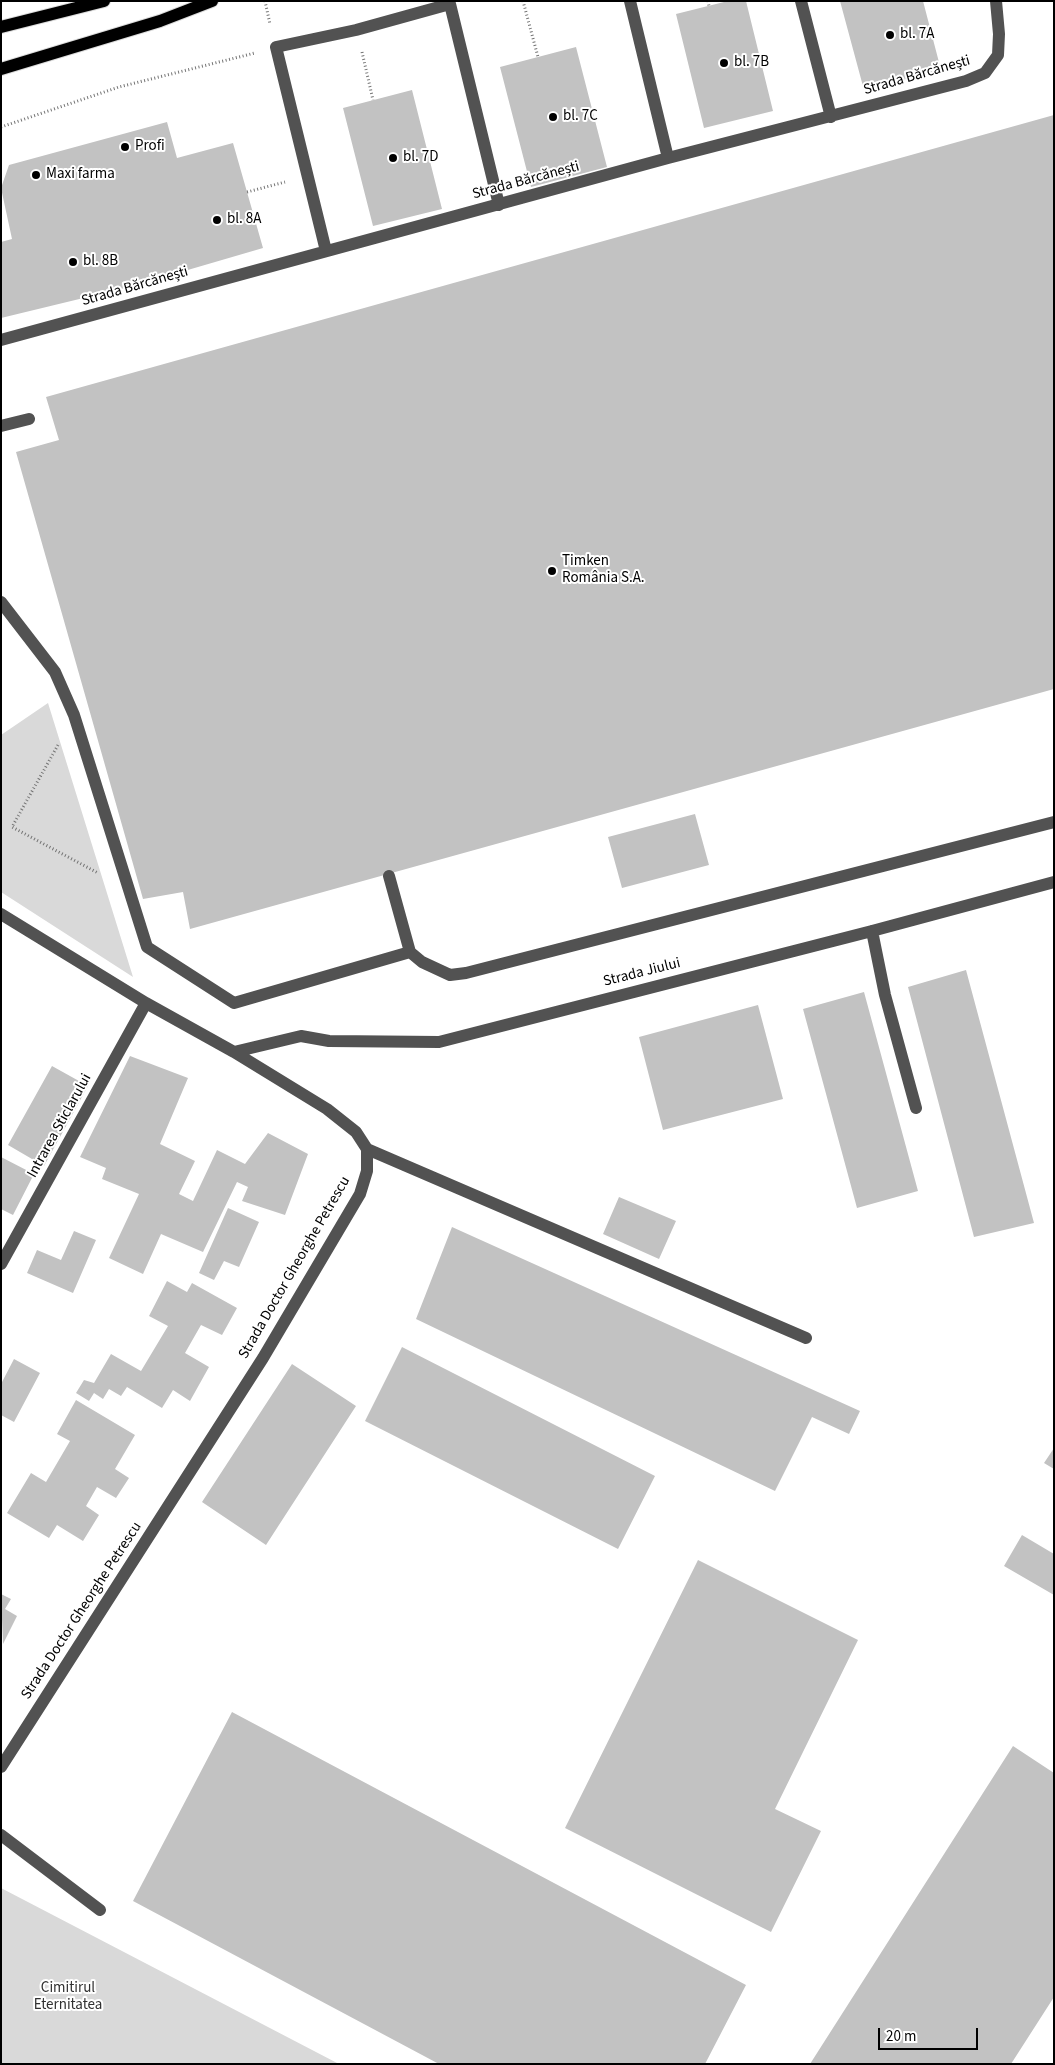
<!DOCTYPE html>
<meta charset="utf-8">
<style>
body{margin:0}
#map{position:relative;width:1055px;height:2065px;overflow:hidden;background:#fff;font-family:"Source Sans 3",sans-serif}
canvas{display:block}
.frame{position:absolute;inset:0;border:2px solid #000;pointer-events:none}
.scale{position:absolute;left:878px;top:2028px;width:100px;height:22px;box-sizing:border-box;border:2px solid #000;border-top:0;padding-left:6px;font-size:15px;line-height:18px;white-space:nowrap;color:#000;-webkit-text-stroke:4px #fff;paint-order:stroke}
</style>
<div id="map">
<canvas width="1055" height="2065"></canvas>
<div class="frame"></div>
<div class="scale">20 m</div>
</div>
<script>
const context = document.querySelector('canvas').getContext('2d');
context.lineJoin = 'round';
function paint(path, color) { context.fillStyle = color; context.fill(path, 'evenodd'); }
const shape = rows => new Path2D(rows.map(r => 'M' + r).join(''));
function strokePath(path, color, width, dash) { context.strokeStyle = color; context.lineWidth = width; context.lineCap = dash ? 'butt' : 'round'; context.setLineDash(dash || []); context.stroke(path); }
function label(font, color, halo, rows, align = 'center') {
  context.font = font + ' "Source Sans 3",sans-serif'; context.lineWidth = 4; context.setLineDash([]); context.textBaseline = 'middle'; context.strokeStyle = halo; context.fillStyle = color; for (const [text, x, y, turn = 0] of rows) {
    context.save(); context.translate(x, y); context.rotate((+turn || 0) * Math.PI / 180); context.textAlign = isNaN(turn) ? turn : align; if (halo) context.strokeText(text, 0, 0); context.fillText(text, 0, 0); context.restore();
  }
}
const green = shape([
 [48,703,133,977,1,892,1,735],
 [1,1888,339,2064,1,2064]
]);
const building = shape([
 [728,1,746,1,773,111,704,128,676,14],
 [840,1,923,1,941,70,864,90],
 [576,47,607,167,531,187,500,67],
 [412,90,442,209,373,226,343,108],
 [1054,115,1054,689,190,929,183,892,143,899,16,452,59,440,46,397],
 [167,122,177,158,233,143,263,248,133,286,1,318,1,242,12,239,1,188,9,165],
 [695,814,709,865,622,888,608,837],
 [966,970,1034,1223,974,1237,908,987],
 [864,992,918,1191,857,1208,803,1009],
 [758,1005,783,1099,663,1130,639,1037],
 [130,1056,188,1078,160,1144,195,1161,179,1194,193,1201,217,1150,245,1164,268,1133,308,1154,285,1215,242,1201,248,1187,237,1182,203,1252,161,1234,143,1274,109,1258,139,1194,102,1179,106,1168,80,1157],
 [52,1066,88,1086,44,1166,8,1145],
 [1,1157,34,1174,13,1215,1,1209],
 [619,1197,676,1221,659,1259,603,1234],
 [228,1208,259,1222,239,1267,224,1261,214,1280,199,1273],
 [452,1227,860,1411,849,1434,812,1417,775,1491,416,1319],
 [74,1231,96,1240,73,1293,27,1273,37,1250,61,1260],
 [167,1281,187,1292,192,1283,237,1308,222,1335,201,1325,185,1353,209,1367,190,1401,173,1390,162,1408,127,1387,121,1396,109,1389,103,1399,94,1393,89,1401,76,1393,84,1380,94,1383,111,1354,141,1371,168,1326,149,1316],
 [402,1347,655,1476,618,1549,365,1421],
 [14,1359,40,1373,14,1422,1,1415,1,1384],
 [292,1364,356,1406,266,1545,202,1502],
 [76,1400,135,1435,115,1469,129,1478,116,1498,97,1487,86,1506,99,1515,83,1541,57,1525,49,1538,7,1513,31,1473,46,1482,70,1441,57,1434],
 [1054,1448,1054,1469,1044,1463],
 [1022,1535,1054,1554,1054,1595,1004,1566],
 [698,1560,858,1640,775,1809,821,1831,771,1932,565,1828],
 [1,1594,11,1599,5,1609,17,1616,3,1644],
 [232,1712,746,1985,705,2064,439,2064,133,1901],
 [1013,1746,1054,1773,1054,1997,1011,2064,810,2064]
]);
const path = shape([
 [265,1,270,24],
 [523,1,538,57],
 [708,1,709,6],
 [362,52,373,100],
 [1,127,119,87,255,53],
 [247,192,285,182],
 [58,745,12,827,98,873]
]);
const minor = shape([
 [630,1,668,158],
 [801,1,831,117],
 [326,251,276,47,356,30,450,4,499,205],
 [1,340,668,158,966,81,985,73,998,55,999,34,996,1],
 [1,426,29,419],
 [1,602,55,672,74,715,147,947,234,1003,410,952,422,962,450,975,466,973,1054,822],
 [389,876,410,952],
 [1,914,146,1003,234,1052,327,1109,356,1132,367,1149,367,1171,360,1194,263,1358,1,1767],
 [872,931,885,995,916,1108],
 [234,1052,301,1036,329,1041,439,1042,872,931,1054,882],
 [367,1149,806,1338],
 [1,1264,146,1003],
 [1,1835,100,1910]
]);
const major = shape([
 [1,27,104,1],
 [1,69,160,21,212,1]
]);
const markers = [
 [890,35,5,"#000"],
 [724,63,5,"#000"],
 [553,117,5,"#000"],
 [125,147,5,"#000"],
 [393,158,5,"#000"],
 [36,175,5,"#000"],
 [217,220,5,"#000"],
 [73,262,5,"#000"],
 [552,571,5,"#000"]
];
const poiNames = [
 ["bl. 7A",900,35],
 ["bl. 7B",734,63],
 ["bl. 7C",563,117],
 ["Profi",135,147],
 ["bl. 7D",403,158],
 ["Maxi farma",46,175],
 ["bl. 8A",227,220],
 ["bl. 8B",83,262],
 ["Timken",562,562],
 ["România S.A.",562,579]
];
const streetNames = [
 ["Strada Bărcănești",917,76,-16],
 ["Strada Bărcănești",526,181,-15],
 ["Strada Bărcănești",135,287,-16],
 ["Strada Jiului",642,973,-14],
 ["Intrarea Sticlarului",60,1126,-61],
 ["Strada Doctor Gheorghe Petrescu",295,1268,-60],
 ["Strada Doctor Gheorghe Petrescu",82,1611,-57]
];
const parkNames = [
 ["Cimitirul",68,1989],
 ["Eternitatea",68,2006]
];
paint(green, '#d9d9d9');
paint(building, '#c2c2c2');
strokePath(major, '#dbdbdb', 14);
strokePath(path, '#747474', 3, [1, 2.5]);
strokePath(minor, '#525252', 12);
strokePath(major, '#000', 12);
for (const [x, y, r, color] of markers) { const dot = new Path2D(); dot.arc(x, y, r, 0, 2 * Math.PI); context.fillStyle = color; context.fill(dot); strokePath(dot, '#fff', 2); }
label('15px', '#000', '#fff', poiNames, 'left');
label('15px', '#000', '#fff', streetNames);
label('15px', '#303030', '#fff', parkNames);
</script>
